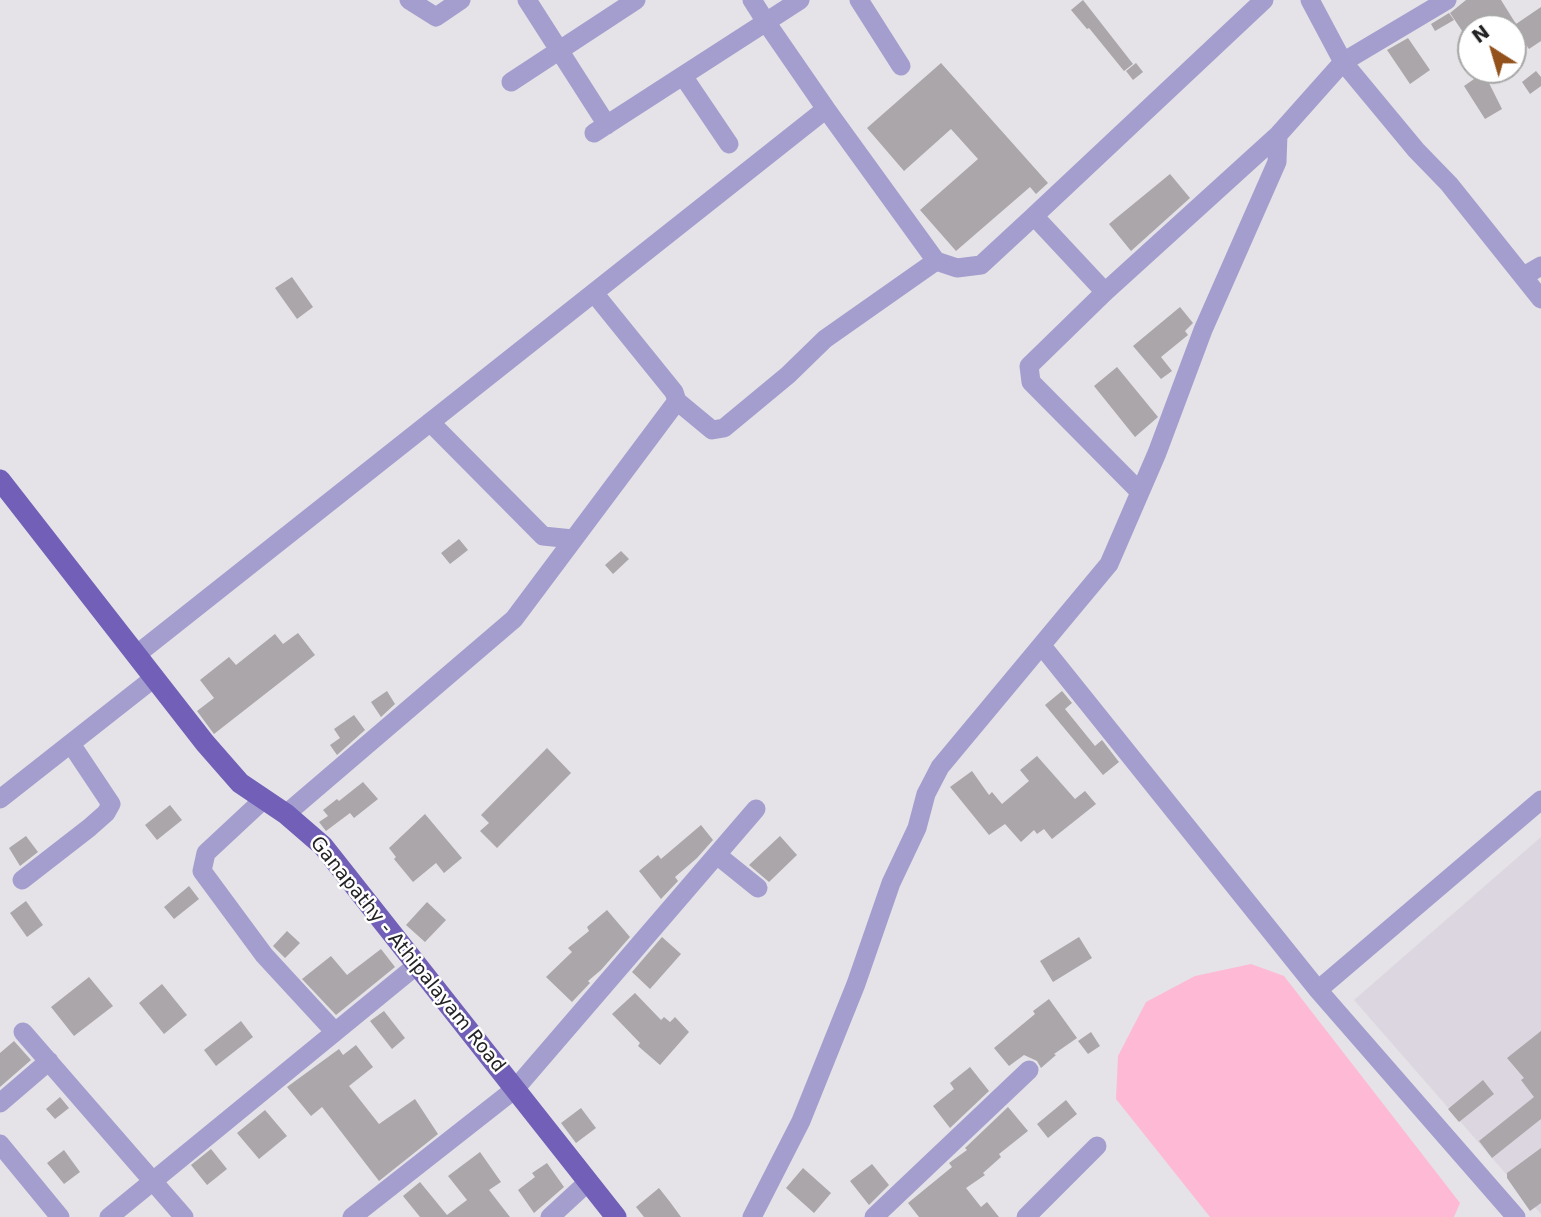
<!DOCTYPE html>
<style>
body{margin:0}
#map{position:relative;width:1541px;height:1217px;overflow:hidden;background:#e5e3e7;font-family:"DejaVu Sans",sans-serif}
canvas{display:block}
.north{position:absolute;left:1457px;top:14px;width:70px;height:70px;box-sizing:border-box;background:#fff;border:2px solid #a7a7a7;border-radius:50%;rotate:323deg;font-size:19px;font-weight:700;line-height:28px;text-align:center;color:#232224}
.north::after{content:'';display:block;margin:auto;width:24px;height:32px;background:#93521c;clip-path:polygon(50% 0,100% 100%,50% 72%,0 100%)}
</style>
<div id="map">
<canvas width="1541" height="1217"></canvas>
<div class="north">N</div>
</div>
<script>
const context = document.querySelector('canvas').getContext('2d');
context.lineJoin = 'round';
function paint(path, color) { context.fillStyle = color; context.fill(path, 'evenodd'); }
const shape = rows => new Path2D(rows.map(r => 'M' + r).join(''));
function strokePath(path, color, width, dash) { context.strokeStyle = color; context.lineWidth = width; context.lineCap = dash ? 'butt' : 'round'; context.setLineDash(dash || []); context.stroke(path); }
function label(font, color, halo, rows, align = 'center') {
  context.font = font + ' "DejaVu Sans",sans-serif'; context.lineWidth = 5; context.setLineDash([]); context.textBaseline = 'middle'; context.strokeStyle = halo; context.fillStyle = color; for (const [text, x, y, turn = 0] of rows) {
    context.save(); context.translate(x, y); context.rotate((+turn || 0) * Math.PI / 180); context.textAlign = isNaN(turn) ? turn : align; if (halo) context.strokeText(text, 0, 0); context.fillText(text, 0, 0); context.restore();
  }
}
const built = shape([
 [1541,837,1541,1214,1354,1000]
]);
const green = shape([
 [1251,964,1284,976,1460,1203,1454,1217,1210,1217,1116,1099,1118,1056,1146,1002,1195,976]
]);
const building = shape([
 [1083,0,1133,64,1124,71,1089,28,1087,29,1071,10],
 [1466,0,1501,0,1516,24,1541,7,1541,41,1529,49,1521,37,1513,42,1513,28,1471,28,1471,44,1450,13],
 [1449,13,1454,20,1435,31,1431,24],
 [1408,38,1430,70,1410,84,1387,50],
 [941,63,1048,183,1036,194,1030,187,956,251,920,210,978,159,951,129,904,171,867,128],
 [1136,63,1143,72,1133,80,1126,71],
 [1536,71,1541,77,1541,86,1530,94,1522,82],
 [1480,75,1485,75,1502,109,1485,119,1464,86],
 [1170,174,1190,198,1131,251,1109,224],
 [292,277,313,307,297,319,275,288],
 [1180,307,1193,323,1185,331,1188,335,1161,357,1172,371,1161,379,1133,346],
 [1117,367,1158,417,1135,437,1094,386],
 [459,539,468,550,450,564,441,553],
 [621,551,629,559,613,574,605,565],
 [298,633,315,655,214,734,197,711,214,698,200,680,229,657,236,665,275,634,283,644],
 [387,691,395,704,381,717,371,702],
 [1062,691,1072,703,1065,709,1095,746,1102,740,1119,762,1103,775,1045,705],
 [354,715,365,730,337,755,330,745,340,738,334,729],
 [547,748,571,773,497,848,480,831,489,823,481,815],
 [1037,756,1075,799,1085,791,1096,804,1052,839,1044,829,1037,834,1034,830,1021,842,1005,824,989,835,950,787,972,771,989,795,992,792,1002,804,1029,781,1020,770],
 [363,782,378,799,354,818,350,813,326,831,319,822,328,816,323,810,337,799,339,801],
 [170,805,182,820,157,840,145,825],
 [425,814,462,858,444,873,436,863,413,882,394,859,396,857,389,848],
 [701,825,713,840,697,858,675,877,678,881,661,899,639,871,658,855,661,859],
 [26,836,38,852,20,866,9,848],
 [780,836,797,855,769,882,749,865],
 [189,886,199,899,174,919,164,907],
 [26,901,43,925,27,937,10,913],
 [427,902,446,920,425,942,406,925],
 [607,910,630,937,601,970,588,981,590,983,572,1002,546,977,572,952,568,948,589,931,587,927],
 [287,931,300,943,285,958,273,946],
 [662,937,681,954,650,989,632,972],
 [1079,937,1092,958,1053,982,1040,961],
 [381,949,395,967,336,1015,302,979,331,956,347,975],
 [89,977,113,1006,74,1036,51,1007],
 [162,984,187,1015,164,1034,139,1003],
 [635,993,661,1020,664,1017,670,1022,675,1017,689,1032,660,1065,638,1046,640,1043,612,1014],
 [1049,999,1077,1038,1054,1054,1056,1055,1041,1068,1037,1061,1024,1055,1009,1066,994,1048,1035,1014,1033,1011],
 [384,1011,405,1038,392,1049,370,1021],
 [241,1021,253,1037,216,1066,204,1050],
 [1541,1031,1541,1119,1492,1158,1479,1141,1534,1097,1521,1080,1524,1078,1507,1058],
 [1091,1032,1100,1046,1088,1054,1078,1041],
 [14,1041,31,1060,0,1087,0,1053],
 [356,1045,373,1067,349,1086,379,1124,415,1099,438,1134,379,1181,322,1107,311,1116,287,1087,339,1049,343,1055],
 [970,1067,989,1091,950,1128,933,1106,954,1089,950,1083],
 [1483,1080,1494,1094,1459,1122,1448,1109],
 [60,1097,69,1108,55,1119,46,1109],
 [1066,1100,1077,1114,1048,1138,1037,1124],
 [1008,1107,1028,1131,999,1154,1001,1157,983,1173,985,1175,966,1188,981,1207,987,1202,999,1217,919,1217,908,1203,952,1167,949,1163,967,1150,965,1148],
 [581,1108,596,1128,576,1143,561,1123],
 [265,1110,287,1136,259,1159,237,1133],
 [1541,1148,1541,1203,1530,1211,1507,1178,1507,1173],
 [211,1149,227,1169,207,1185,191,1165],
 [64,1150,80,1172,64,1184,47,1163],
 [480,1152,501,1182,489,1190,510,1217,420,1217,403,1196,420,1182,447,1215,467,1200,448,1176],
 [547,1163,564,1187,534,1213,518,1190,535,1177,532,1173],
 [872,1164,889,1185,869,1205,850,1181],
 [803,1168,831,1193,814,1213,786,1188],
 [659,1188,670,1202,681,1217,644,1217,636,1207]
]);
const minor = shape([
 [409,0,436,17,461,0],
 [527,0,607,125],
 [800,0,766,22,826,109,936,261,957,268,981,265,1034,216],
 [859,0,901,66],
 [1310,0,1343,62,1416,150,1449,184,1541,299],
 [683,76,729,144],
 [511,82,636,0],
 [594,133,766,22,752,0],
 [1524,276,1541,266],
 [1105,292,1034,216,1264,0],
 [594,293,674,392,677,401,712,430,724,428,788,375,825,339,936,261],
 [430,422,543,536,573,539],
 [1139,491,1031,382,1029,366,1105,292,1278,135],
 [1042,646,1318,990],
 [136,655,826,109],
 [0,799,154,678],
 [264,799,206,853,202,871,264,955,335,1032],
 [286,814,514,619,677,401],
 [717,855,758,888],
 [22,880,89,828,106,813,111,804,71,744],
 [23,1032,184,1217],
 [0,1103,49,1061],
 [0,1144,60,1217],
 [109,1217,417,965],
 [352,1217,515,1089,756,809],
 [550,1217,588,1182],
 [752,1217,801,1121,856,984,891,883,917,828,926,794,940,767,1109,564,1157,453,1203,330,1277,162,1278,135,1343,62,1447,0],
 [874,1217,1029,1070],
 [1026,1217,1097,1146],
 [1516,1217,1318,990,1541,800]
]);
const major = shape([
 [0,480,205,743,240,783,286,814,323,846,616,1217]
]);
const streetNames = [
 ["Ganapathy - Athipalayam Road",407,955,51]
];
paint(built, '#dcd6e1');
paint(green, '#feb9d5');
paint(building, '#aaa6a9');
strokePath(minor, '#a49ecf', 19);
strokePath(major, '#715fb8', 21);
label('19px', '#232224', '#fff', streetNames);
</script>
